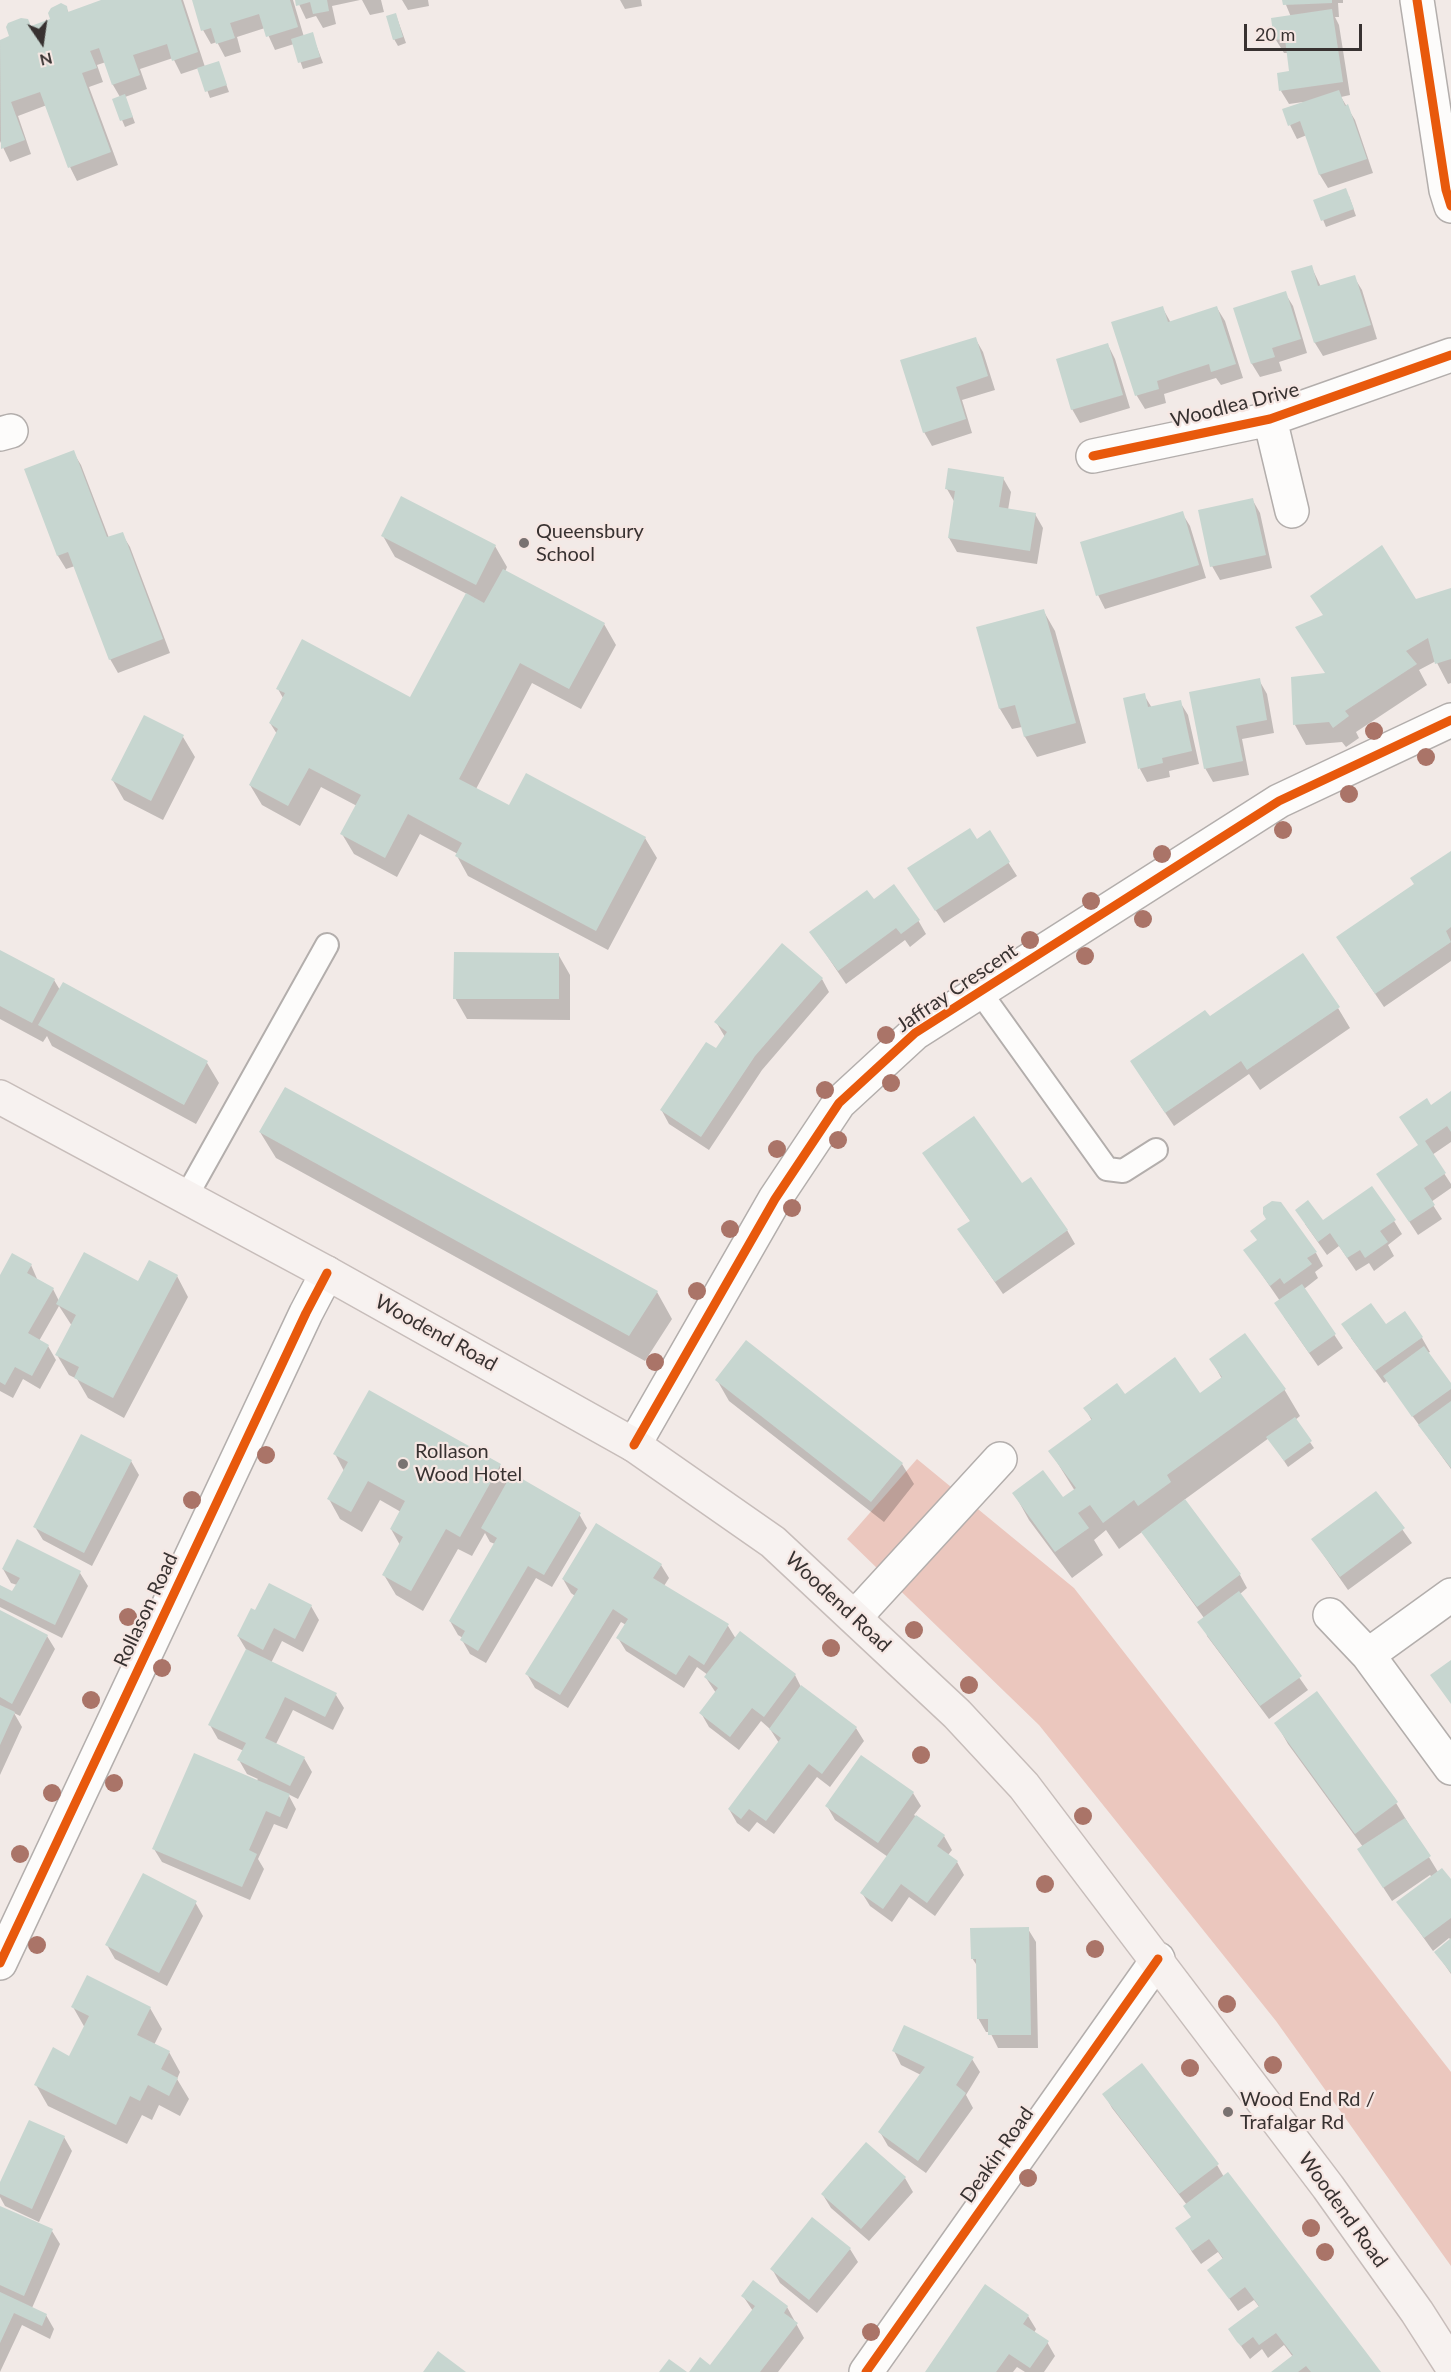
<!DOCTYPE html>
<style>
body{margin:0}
#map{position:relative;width:1451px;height:2372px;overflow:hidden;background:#f2eae7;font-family:Lato,sans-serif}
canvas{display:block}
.north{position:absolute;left:12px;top:12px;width:60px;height:60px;-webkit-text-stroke:4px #f6e7e3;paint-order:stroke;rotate:167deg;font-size:16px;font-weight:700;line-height:24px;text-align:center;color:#383231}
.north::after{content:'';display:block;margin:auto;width:21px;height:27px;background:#383231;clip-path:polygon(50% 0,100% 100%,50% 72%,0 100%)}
.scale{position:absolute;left:1244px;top:24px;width:118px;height:27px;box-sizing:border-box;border:3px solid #383231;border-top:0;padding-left:8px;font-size:18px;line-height:21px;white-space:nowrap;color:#383231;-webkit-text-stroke:4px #f6e7e3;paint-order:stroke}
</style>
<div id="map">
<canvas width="1451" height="2372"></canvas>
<div class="north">N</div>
<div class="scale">20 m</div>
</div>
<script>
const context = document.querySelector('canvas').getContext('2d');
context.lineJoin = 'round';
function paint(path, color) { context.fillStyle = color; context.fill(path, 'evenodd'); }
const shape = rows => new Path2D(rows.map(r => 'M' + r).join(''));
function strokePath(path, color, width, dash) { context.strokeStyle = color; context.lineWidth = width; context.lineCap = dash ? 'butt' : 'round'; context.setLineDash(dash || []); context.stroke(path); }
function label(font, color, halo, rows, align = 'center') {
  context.font = font + ' Lato,sans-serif'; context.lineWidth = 4.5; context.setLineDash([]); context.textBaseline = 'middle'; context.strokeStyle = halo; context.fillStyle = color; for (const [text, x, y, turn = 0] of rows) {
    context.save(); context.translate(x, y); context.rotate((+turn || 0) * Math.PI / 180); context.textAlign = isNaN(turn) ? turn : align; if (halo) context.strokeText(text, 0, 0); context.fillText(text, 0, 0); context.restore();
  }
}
const green = shape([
 [917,1459,1074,1588,1451,2072,1451,2266,1276,2021,1039,1725,847,1539]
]);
const shadow = shape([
 [106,0,183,0,205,67,218,62,229,92,210,98,199,68,181,74,173,58,140,69,147,89,125,97,135,123,125,127,122,120,120,97,113,85,106,62,97,65,103,82,89,87,118,165,77,181,70,167,47,105,18,116,31,154,10,162,0,141,0,41,52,20,66,7,69,13],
 [194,0,293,0,304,37,312,34,323,63,303,69,294,44,275,50,265,28,237,37,241,52,225,57,217,42,211,44,203,30],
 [297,0,360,0,332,6,336,24,323,28,316,16,306,19],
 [362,0,381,0,384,12,370,15],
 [402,0,428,0,429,6,408,10],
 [620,0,641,0,642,6,625,9],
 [1284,0,1343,0,1343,3,1338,3,1339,17,1335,17,1339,25,1350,95,1341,97,1355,120,1373,173,1328,188,1320,175,1307,135,1297,139,1290,125,1303,102,1289,104,1281,91,1291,73,1288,53,1284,53,1276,40,1291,17],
 [396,15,406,43,398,46,394,39],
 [1349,196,1356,216,1326,227,1315,200],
 [1311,266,1321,287,1354,277,1362,290,1377,339,1323,356,1315,343],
 [1285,293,1293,306,1307,353,1279,362,1282,371,1260,377,1252,364,1235,309],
 [1162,307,1171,323,1217,308,1225,321,1243,378,1221,385,1216,378,1193,385,1164,394,1166,403,1145,409,1137,396,1113,323],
 [975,338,983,352,995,390,962,400,972,433,932,446,924,432],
 [1108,345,1115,359,1130,408,1080,423,1072,409],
 [73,452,81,465,109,538,122,534,130,547,170,653,118,673,110,659,75,566,66,569,58,556,26,470],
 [1003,478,1011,492,1008,510,1035,514,1043,528,1037,564,957,552,949,538,955,503,947,489],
 [1252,499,1260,513,1272,568,1220,580,1212,566],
 [1182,513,1190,526,1206,578,1105,609,1098,595],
 [383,536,495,546,507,567,505,572,604,624,616,645,581,709,532,683,476,789,510,807,645,838,657,858,608,950,468,876,457,856,458,854,420,834,397,877,354,854,342,834,357,806,321,787,300,826,262,805,250,785,277,734,270,723,283,698,278,689,411,699,467,594,395,557],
 [1451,589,1451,683,1448,684,1436,661,1419,670,1427,685,1356,732,1359,738,1346,747,1342,742,1306,745,1295,725,1326,674,1324,616,1312,597,1415,601],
 [1043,610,1055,631,1086,743,1037,757,1025,737,1022,727,1012,729,1000,709,978,628],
 [1259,680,1267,694,1274,733,1242,739,1249,775,1213,782,1205,768],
 [1144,695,1152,708,1180,702,1188,715,1199,764,1169,771,1170,777,1147,782,1140,769],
 [145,717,183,737,195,757,163,820,124,800,112,779],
 [989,832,1017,876,944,923,917,882],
 [1451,853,1451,961,1384,1007,1346,951],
 [873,901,918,920,926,934,910,947,905,940,846,984,811,932],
 [0,951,54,980,60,990,207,1063,219,1083,196,1124,52,1046,47,1036,43,1042,0,1019],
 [558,954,570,975,570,1020,467,1019,455,998],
 [822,979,829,992,762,1070,709,1150,669,1124,662,1111,717,1050,725,1037,716,1022],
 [1338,1008,1350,1028,1260,1090,1249,1074,1174,1126,1140,1075],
 [1451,1093,1451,1142,1432,1155,1451,1184,1451,1188,1431,1202,1442,1219,1418,1235,1378,1174,1419,1146,1431,1107],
 [260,1132,657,1292,672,1319,645,1361,276,1158],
 [924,1154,1022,1185,1067,1230,1075,1244,1003,1294,959,1230,971,1222],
 [1394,1221,1402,1234,1388,1245,1394,1256,1374,1271,1369,1263,1356,1271,1339,1246,1327,1255,1305,1224],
 [1245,1250,1316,1253,1323,1266,1315,1272,1318,1278,1304,1289,1343,1348,1318,1366,1284,1317,1280,1301],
 [31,1265,38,1281,53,1289,59,1301,177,1276,188,1297,124,1418,88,1398,77,1379,69,1375,57,1355,72,1326,59,1306,39,1341,48,1346,56,1360,40,1389,23,1379,13,1398,0,1391,0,1278],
 [1404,1313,1422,1338,1430,1352,1427,1353,1451,1386,1451,1469,1387,1381,1384,1383,1351,1338,1385,1326],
 [1211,1359,1284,1389,1300,1416,1295,1420,1314,1448,1288,1467,1269,1438,1184,1500,1240,1575,1247,1588,1240,1594,1308,1690,1269,1719,1207,1636,1204,1618,1142,1532,1119,1549,1106,1530,1094,1540,1103,1555,1072,1578,1029,1520,1014,1493,1063,1499,1075,1491,1050,1451,1092,1421,1085,1408,1124,1396,1200,1395,1222,1379],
 [717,1380,902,1464,914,1484,884,1522,729,1401],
 [335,1454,500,1466,509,1482,579,1514,587,1528,552,1587,536,1578,486,1663,470,1654,462,1640,463,1638,458,1635,450,1621,495,1544,490,1542,485,1533,472,1556,458,1549,423,1611,396,1595,384,1575,400,1545,391,1529,401,1512,380,1500,362,1532,340,1519,329,1499,344,1471],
 [131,1461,139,1475,92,1566,43,1540,35,1527],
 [1376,1493,1412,1543,1348,1590,1313,1540],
 [661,1565,669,1578,664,1586,728,1626,736,1639,740,1634,795,1675,801,1687,856,1728,864,1741,830,1787,817,1777,774,1834,757,1822,749,1832,737,1823,729,1809,779,1743,770,1729,761,1721,739,1750,709,1727,701,1713,716,1693,706,1678,708,1675,697,1667,684,1688,626,1651,618,1638,626,1625,621,1622,568,1708,535,1688,527,1674,575,1596,571,1593,563,1579],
 [3,1569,80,1573,88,1586,62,1638,0,1607,0,1587,13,1593,17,1585,11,1583],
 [311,1606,319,1620,303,1652,282,1641,271,1663,336,1695,344,1708,333,1730,293,1710,276,1744,304,1758,312,1772,298,1799,288,1794,296,1809,287,1829,274,1824,258,1859,264,1869,250,1900,162,1862,154,1849,256,1781,258,1779,247,1774,239,1760,244,1751,218,1739,210,1725,247,1651,238,1636],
 [0,1612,47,1636,55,1649,20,1716,14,1713,22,1727,0,1775],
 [1276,1723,1396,1803,1438,1872,1451,1882,1451,1974,1436,1952,1451,1940,1449,1938,1433,1951,1398,1902,1432,1877,1430,1875,1392,1901,1359,1850,1363,1847,1288,1744],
 [913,1793,921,1806,914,1815,944,1836,952,1850,948,1855,957,1862,964,1875,935,1916,909,1897,892,1922,870,1906,862,1893,888,1857,835,1820,827,1806],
 [195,1902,203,1916,167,1986,115,1959,107,1945],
 [1028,1929,1036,1942,1038,2048,998,2048,990,2032,986,2032,978,2018,978,1967,972,1958],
 [73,2007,150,2008,162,2029,154,2045,169,2052,180,2072,177,2079,189,2099,180,2116,159,2105,152,2120,142,2115,127,2144,48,2106,36,2085,70,2058,85,2028],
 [894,2051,972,2059,980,2072,966,2095,973,2108,926,2173,888,2146,880,2132,921,2075,901,2065],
 [1104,2094,1217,2165,1224,2177,1379,2372,1273,2372,1293,2357,1284,2345,1268,2358,1262,2349,1250,2359,1230,2330,1260,2308,1254,2300,1238,2311,1209,2270,1223,2259,1218,2252,1201,2264,1192,2252,1188,2245,1192,2217,1187,2205,1112,2108],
 [64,2137,72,2151,39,2222,5,2206,0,2197,0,2185],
 [905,2178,913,2192,869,2241,831,2208,823,2195],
 [0,2207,52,2231,60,2244,32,2308,46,2315,54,2329,50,2339,22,2325,0,2372],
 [850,2249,858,2262,817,2313,780,2283,772,2269],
 [743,2296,787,2307,804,2338,778,2372,691,2372,711,2367,753,2311],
 [1028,2316,1036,2329,1034,2333,1047,2342,1055,2356,1044,2372,1025,2372,1017,2367,1013,2372,926,2372]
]);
const building = shape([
 [101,0,181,0,198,52,172,61,167,44,133,55,140,75,112,85,99,48,90,51,97,68,82,73,111,152,68,168,40,92,11,102,25,140,1,149,0,40,9,36,6,27,8,23,21,18,28,19,31,26,50,19,48,13,51,8,61,3,67,6,68,12],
 [192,0,290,0,298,27,266,37,259,14,230,23,235,38,216,44,211,28,201,31],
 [295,0,327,0,329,11,313,14,310,2,296,6],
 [1282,0,1332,0,1332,3,1283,5],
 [1332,9,1343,82,1279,91,1277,73,1289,71,1285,39,1274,40,1271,18],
 [396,13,403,37,393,40,386,16],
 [313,32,320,57,298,63,291,39],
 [219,61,227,85,205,92,197,68],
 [1339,90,1345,106,1348,104,1367,159,1319,175,1300,121,1288,126,1282,109],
 [125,94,133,117,120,121,112,99],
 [1346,188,1354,209,1321,221,1313,200],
 [1312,265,1318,286,1355,275,1371,325,1314,343,1291,271],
 [1286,291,1301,339,1272,348,1275,357,1251,364,1233,308],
 [1163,306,1168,322,1217,306,1236,364,1211,372,1209,364,1184,372,1157,381,1159,389,1135,396,1111,322],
 [976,337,988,376,956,387,966,419,923,433,900,360],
 [1108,343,1123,395,1071,410,1056,359],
 [74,450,107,537,123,532,163,639,109,660,68,552,57,556,24,469],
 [948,468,1004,477,999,507,1036,513,1030,551,948,538,955,491,945,489],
 [401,496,496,545,476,585,381,536],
 [1253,498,1266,555,1210,567,1198,510],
 [1183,511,1199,565,1096,596,1080,542],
 [1382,545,1416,599,1451,588,1451,659,1435,664,1428,638,1406,651,1417,664,1345,711,1349,716,1333,728,1329,722,1293,725,1291,677,1325,673,1295,627,1323,615,1310,596],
 [503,569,605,623,569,689,520,663,459,779,509,805,526,773,646,837,596,931,455,856,462,843,408,814,385,858,340,834,361,795,309,768,288,806,249,785,278,729,269,723,285,693,276,689,302,639,410,697,466,593,484,603],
 [1044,609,1076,723,1024,737,1015,705,999,709,976,627],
 [1260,678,1267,720,1236,726,1243,761,1204,769,1189,692],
 [1145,693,1148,707,1181,700,1192,751,1162,758,1163,763,1138,769,1123,698],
 [144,715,184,735,151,801,111,780],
 [970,828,977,839,990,830,1010,862,935,911,907,868],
 [1451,851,1451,927,1446,931,1451,942,1375,994,1336,937,1414,884,1410,878],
 [894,884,920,920,901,934,896,928,838,971,809,932,867,890,874,899],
 [782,943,823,978,755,1056,701,1137,660,1110,706,1042,716,1048,727,1032,714,1022],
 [0,950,55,979,32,1023,0,1006],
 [454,952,559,953,559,999,453,999],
 [1303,953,1340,1007,1247,1070,1241,1061,1165,1113,1130,1061,1205,1010,1210,1016],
 [63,982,208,1061,184,1105,38,1025],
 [285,1087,658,1291,629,1336,259,1132],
 [1451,1091,1451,1132,1447,1126,1425,1141,1446,1173,1424,1188,1435,1205,1409,1222,1376,1174,1418,1145,1399,1117,1427,1098,1431,1105],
 [974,1116,1022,1183,1031,1177,1068,1230,995,1282,957,1229,970,1221,922,1153],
 [1372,1186,1396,1220,1380,1231,1388,1242,1365,1258,1360,1250,1347,1258,1330,1233,1318,1242,1295,1210,1308,1200,1323,1220],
 [1272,1201,1281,1202,1317,1252,1307,1258,1312,1264,1284,1284,1280,1278,1270,1286,1243,1250,1257,1240,1250,1231,1266,1219,1263,1214,1263,1207],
 [84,1252,138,1281,149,1260,178,1275,113,1398,74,1378,79,1367,55,1355,76,1315,56,1304],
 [12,1253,32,1264,27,1273,54,1288,28,1333,49,1345,32,1376,15,1367,5,1385,0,1382,0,1275],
 [1302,1284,1336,1334,1309,1353,1274,1303],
 [1371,1303,1386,1324,1405,1311,1423,1337,1375,1371,1341,1324],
 [1245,1333,1286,1389,1167,1475,1171,1482,1138,1506,1134,1500,1103,1523,1090,1505,1078,1513,1089,1528,1055,1552,1012,1493,1043,1470,1063,1497,1076,1488,1048,1451,1092,1419,1083,1408,1117,1383,1125,1394,1175,1357,1200,1393,1222,1377,1209,1359],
 [746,1340,903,1463,871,1502,715,1380],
 [1424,1346,1451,1383,1451,1389,1412,1417,1383,1376],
 [369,1390,501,1464,460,1537,446,1529,411,1591,382,1575,403,1537,390,1529,405,1501,368,1481,351,1512,327,1499,348,1462,333,1454],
 [1451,1401,1451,1468,1418,1425],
 [1295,1417,1312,1441,1284,1461,1266,1437],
 [81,1434,132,1460,84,1553,33,1527],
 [512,1473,581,1513,544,1575,528,1566,478,1651,460,1640,465,1631,449,1621,497,1538,481,1528],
 [1376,1491,1405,1528,1340,1577,1311,1539],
 [1185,1499,1241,1574,1197,1607,1141,1532],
 [596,1523,662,1564,653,1578,729,1624,704,1665,689,1655,676,1675,616,1638,628,1619,613,1609,560,1695,525,1674,578,1589,562,1579],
 [17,1539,81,1571,55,1625,0,1598,0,1585,12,1591,20,1578,2,1569],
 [269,1583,312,1605,295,1639,274,1628,263,1650,237,1636,251,1608,255,1610],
 [1239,1591,1302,1676,1260,1706,1197,1622],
 [0,1610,48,1635,12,1704,0,1697],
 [740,1631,796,1674,764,1717,752,1708,730,1737,699,1713,718,1688,704,1677],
 [246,1649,337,1693,325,1717,285,1697,278,1712,265,1738,305,1757,290,1786,237,1760,246,1743,208,1725],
 [1451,1660,1451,1704,1430,1675],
 [801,1685,857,1727,822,1774,809,1764,766,1821,749,1809,741,1819,728,1809,781,1738,769,1729],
 [1317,1691,1398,1802,1355,1834,1274,1723],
 [0,1705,15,1712,0,1745],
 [194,1753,290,1794,280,1817,266,1811,249,1850,257,1854,242,1887,152,1849],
 [861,1755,914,1792,878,1843,825,1806],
 [916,1815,945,1835,937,1846,958,1861,927,1903,901,1884,883,1909,860,1893],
 [1405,1818,1431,1856,1383,1888,1357,1849],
 [1442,1868,1451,1879,1451,1918,1424,1938,1396,1902],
 [143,1873,197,1901,159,1973,105,1945],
 [1029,1927,1031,2035,988,2035,988,2019,977,2019,976,1959,971,1959,970,1928],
 [1451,1938,1451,1973,1434,1952],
 [87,1975,151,2007,137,2035,170,2051,161,2069,178,2078,169,2096,148,2085,140,2101,130,2096,116,2125,34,2085,53,2047,69,2056,89,2016,71,2007],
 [904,2025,974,2057,956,2085,966,2093,918,2161,878,2132,925,2067,892,2051],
 [1142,2063,1219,2164,1179,2194,1102,2094],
 [29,2120,65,2136,32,2209,0,2194,0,2182],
 [866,2142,906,2177,861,2229,821,2194],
 [1228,2172,1366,2352,1381,2372,1311,2372,1306,2366,1298,2372,1271,2372,1293,2355,1276,2333,1259,2345,1253,2337,1241,2346,1237,2342,1228,2329,1259,2306,1245,2287,1229,2299,1207,2270,1223,2258,1215,2247,1209,2239,1192,2251,1175,2228,1191,2217,1183,2206],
 [0,2206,53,2229,24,2296,0,2285],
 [812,2217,851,2248,809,2300,770,2269],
 [753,2280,788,2306,784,2313,798,2323,760,2372,689,2372,700,2357,710,2365,755,2306,741,2296],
 [985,2284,1029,2315,1023,2324,1049,2341,1030,2368,1009,2354,996,2372,925,2372],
 [0,2292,47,2314,42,2326,14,2313,0,2343],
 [438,2351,466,2372,423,2372],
 [669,2359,687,2372,659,2372]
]);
const lane = shape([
 [980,992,1107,1169,1123,1171,1156,1150],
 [186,1197,327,945]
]);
const street = shape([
 [1417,0,1446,190,1451,206],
 [1270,419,1292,511],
 [0,434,11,431],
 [1093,456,1270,419,1451,355],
 [634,1445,775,1199,839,1103,915,1033,1279,801,1451,720],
 [1330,1615,1368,1655,1451,1768],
 [855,1617,1000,1459],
 [1368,1655,1451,1595],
 [0,1963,306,1313,327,1273],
 [866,2372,1158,1959]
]);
const primary = shape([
 [0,1097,327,1273,634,1445,773,1542,957,1714,1024,1786,1328,2187,1417,2312,1451,2365]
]);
const cycleway = shape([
 [1417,0,1446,190,1451,206],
 [1093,456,1270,419,1451,355],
 [634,1445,775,1199,839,1103,915,1033,1279,801,1451,720],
 [0,1963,306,1313,327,1273],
 [866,2372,1158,1959]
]);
const trees = [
 [1374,731],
 [1426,757],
 [1349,794],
 [1283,830],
 [1162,854],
 [1091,901],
 [1143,919],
 [1030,940],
 [1085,956],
 [886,1035],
 [891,1083],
 [825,1090],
 [838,1140],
 [777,1149],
 [792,1208],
 [730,1229],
 [697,1291],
 [655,1362],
 [266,1455],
 [192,1500],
 [128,1617],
 [914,1630],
 [831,1648],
 [162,1668],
 [969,1685],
 [91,1700],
 [921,1755],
 [114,1783],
 [52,1793],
 [1083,1816],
 [20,1854],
 [1045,1884],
 [37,1945],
 [1095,1949],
 [1227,2004],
 [1273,2065],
 [1190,2068],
 [1028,2178],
 [1311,2228],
 [1325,2252],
 [871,2332]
];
const markers = [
 [524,543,6,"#797271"],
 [403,1464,6,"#797271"],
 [1228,2112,6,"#797271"]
];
const streetNames = [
 ["Woodlea Drive",1235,405,-14],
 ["Jaffray Crescent",957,988,-34],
 ["Woodend Road",436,1333,29],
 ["Woodend Road",838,1602,43],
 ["Rollason Road",146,1610,-65],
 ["Deakin Road",997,2155,-55],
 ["Woodend Road",1343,2210,54]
];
const poiNames = [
 ["Queensbury",536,532],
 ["School",536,555],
 ["Rollason",415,1452],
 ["Wood Hotel",415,1475],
 ["Wood End Rd /",1240,2100],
 ["Trafalgar Rd",1240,2123]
];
paint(green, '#ebc7be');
paint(shadow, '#0003');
paint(building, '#c7d6d0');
strokePath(lane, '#b3aeac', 26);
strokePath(street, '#b3aeac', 36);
strokePath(primary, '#c7bdba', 36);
strokePath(lane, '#fdfcfb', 22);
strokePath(street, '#fdfcfb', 33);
strokePath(primary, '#f7f2f0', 33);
strokePath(cycleway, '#e8590c', 9);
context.fillStyle = '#aa7468';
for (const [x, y] of trees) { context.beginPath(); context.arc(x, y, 9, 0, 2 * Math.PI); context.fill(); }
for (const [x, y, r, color] of markers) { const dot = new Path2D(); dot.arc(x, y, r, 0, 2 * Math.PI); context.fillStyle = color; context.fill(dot); strokePath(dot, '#f6e7e3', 2); }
label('20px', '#383231', '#f6e7e3', streetNames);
label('20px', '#383231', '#f6e7e3', poiNames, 'left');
</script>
